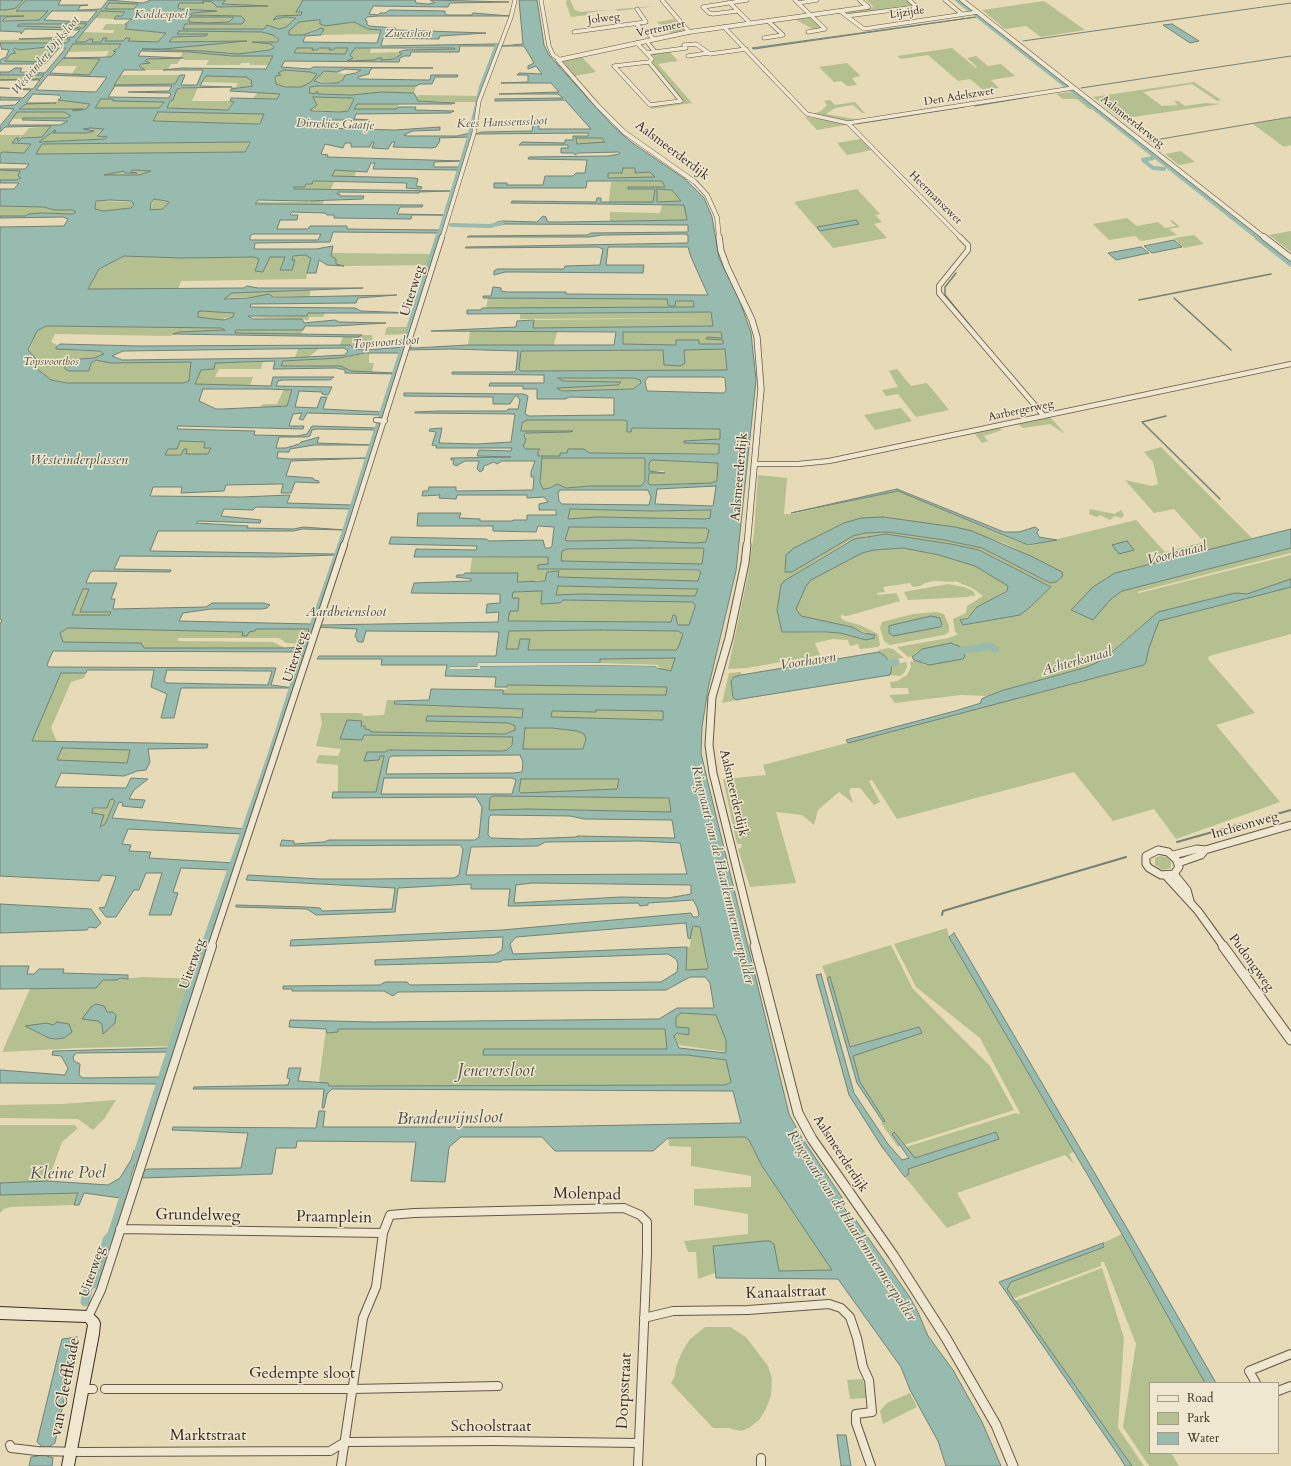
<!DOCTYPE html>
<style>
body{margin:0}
#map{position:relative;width:1291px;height:1466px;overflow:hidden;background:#e7dab6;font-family:Cardo,serif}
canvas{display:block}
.legend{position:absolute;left:1149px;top:1382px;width:130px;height:72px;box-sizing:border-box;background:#efe7d0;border:1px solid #a79c8b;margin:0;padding:5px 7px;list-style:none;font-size:12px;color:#3a2c23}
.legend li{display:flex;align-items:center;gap:8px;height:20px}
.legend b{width:20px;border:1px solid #a79c8b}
</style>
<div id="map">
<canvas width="1291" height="1466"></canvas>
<ul class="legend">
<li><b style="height:5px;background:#efe7d0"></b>Road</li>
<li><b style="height:11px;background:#b4c08f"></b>Park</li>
<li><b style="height:11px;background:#97bbae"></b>Water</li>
</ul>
</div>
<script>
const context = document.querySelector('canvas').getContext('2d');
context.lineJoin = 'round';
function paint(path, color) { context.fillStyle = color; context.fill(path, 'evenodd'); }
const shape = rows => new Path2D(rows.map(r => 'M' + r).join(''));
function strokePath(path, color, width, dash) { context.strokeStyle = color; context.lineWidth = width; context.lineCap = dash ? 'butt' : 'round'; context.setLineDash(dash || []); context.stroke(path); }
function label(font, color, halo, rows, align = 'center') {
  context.font = font + ' Cardo,serif'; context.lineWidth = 3; context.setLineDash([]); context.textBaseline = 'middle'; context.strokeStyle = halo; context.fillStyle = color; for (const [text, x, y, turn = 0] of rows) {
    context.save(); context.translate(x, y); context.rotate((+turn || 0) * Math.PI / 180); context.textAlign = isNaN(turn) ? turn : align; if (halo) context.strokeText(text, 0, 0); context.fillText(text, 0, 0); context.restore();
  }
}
const green = shape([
 [23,0,26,0,16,11,48,11,39,20,2,20,6,17,24,16,0,16,0,10,16,8],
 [226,0,303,0,296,12,303,12,299,16,277,16,276,20,285,17,296,18,285,27,279,29,267,25,264,29,182,29,185,24,242,24,242,19,241,16,191,15,192,13,214,11,181,9,178,8,179,3,202,3,202,2,205,1,212,2,217,7,266,6,222,4],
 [567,0,570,0,575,10,580,12,656,6,618,11,615,9,587,13,587,15,571,17,566,3],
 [866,0,908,0,916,6,850,15,846,11,874,7],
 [1044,1,1085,30,1041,37,1026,26,1005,29,982,10],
 [109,3,138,3,134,9,105,9],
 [102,11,112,12,125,12,122,16,116,16,114,19,95,18],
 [811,16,823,28,814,30,795,19],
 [191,17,233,17,229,22,206,23,189,22,189,18],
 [674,19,685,31,672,34,657,22],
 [316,20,320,20,320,24,325,26,354,22,368,29,381,29,380,34,322,35,324,29,317,28,303,35,289,35,289,31,299,22],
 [68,23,88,24,83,28,17,26,20,24,66,24],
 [106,24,125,24,127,25,125,29,166,33,158,42,128,41,130,38,126,38,123,41,91,42,93,39,90,39,85,42,75,42,82,32,113,33,114,30,102,30],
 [179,31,262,32,273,35,279,40,278,42,252,42,271,44,274,48,270,50,238,54,202,51,142,49,243,42,241,41,169,42,173,37,206,36,208,34,176,34],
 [71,39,67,43,0,43,0,40],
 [73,44,121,44,113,51,116,52,112,57,105,58,109,51,68,52],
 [47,47,53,49,44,62,5,61,11,54,15,53,13,50,15,48,20,50],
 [297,48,314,48,313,50,317,50,319,48,348,48,345,54,294,53],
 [355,48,371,48,370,53,399,52,402,54,398,58,390,60,346,61,352,57,350,55],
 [952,48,976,68,977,67,967,58,976,56,988,66,1001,64,1015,76,991,80,999,88,983,90,970,79,958,81,928,55,901,59,897,56],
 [669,51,678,61,658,64,692,103,651,109,650,107,683,101,652,61,655,58,651,54],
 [183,52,232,56,273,56,268,65,250,65,250,63,241,63,240,65,206,65,209,60,185,60,180,57],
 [581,56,596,72,575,76,562,60],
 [63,58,101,59,89,75,71,75,77,66,57,66],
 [181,58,177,64,171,64,168,69,163,70,145,70,139,67,147,59],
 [847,63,861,76,852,78,857,85,847,86,841,81,834,82,819,67],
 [284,70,310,72,317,74,312,82,301,87,285,87,276,84,275,78,278,73],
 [323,71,337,72,345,75,343,80,337,83,314,81],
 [0,75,45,75,40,79,0,80],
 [120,75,180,75,175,84,114,85],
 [207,76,246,77,252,81,254,85,248,88,231,89,232,87,236,87,238,83,202,82],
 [1194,82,1221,100,1217,101,1192,84,1143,92,1162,106,1178,105,1174,101,1178,101,1185,106,1206,103,1221,104,1120,119,1093,97],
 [317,85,342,86,416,86,414,93,382,92,352,95,309,94,310,87],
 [198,87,192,101,234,101,228,110,166,108,170,101,173,100,177,89],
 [258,92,279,93,280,93,277,99,253,98],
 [1068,92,1078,96,1094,109,1089,109,1077,99,1063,99,1056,94],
 [416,96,419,95,480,96,478,102,455,102,418,101],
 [313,97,352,98,354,99,348,111,341,112,310,110,316,105],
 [100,99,113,99,113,101,164,101,159,108,95,108],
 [58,100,90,102,90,104,86,109,74,111,72,110,82,109,19,110,23,104,54,104],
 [830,100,835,105,855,102,865,113,862,113,853,105,835,108,826,114,854,119,857,121,849,121,813,114,821,111,827,105,824,101],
 [357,103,399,104,396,110,354,109],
 [17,112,64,112,71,116,67,118,13,119],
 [158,112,160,112,264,114,260,124,258,124,153,121],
 [805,117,846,123,846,125,817,130],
 [1291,117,1291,145,1284,147,1253,124],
 [52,126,42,137,17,141,19,138,12,143,31,144,24,153,2,152,0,154,0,135,23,135,29,128],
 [103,128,103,131,98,133,97,136,107,136,103,140,38,142,55,130,58,130,53,133,86,133,94,131,83,129],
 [576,138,602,138,605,143,577,144],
 [860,139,872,150,847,155,837,143],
 [249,142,245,152,36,154,42,144],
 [1181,151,1195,162,1179,165,1165,154],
 [623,168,635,168,636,173,650,172,655,177,608,178,608,174,585,173,622,173],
 [0,170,20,171,21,177,16,180,0,180],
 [132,170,151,171,139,175,104,175,124,171,131,172],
 [335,170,355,171,356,172,354,177,332,177],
 [313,181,334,182,331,189,295,189,293,187,305,187,306,184],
 [662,181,666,187,628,189,655,189,653,202,609,202,611,182],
 [657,189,672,190,681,202,657,202],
 [857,189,880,214,875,215,882,222,874,224,887,238,833,248,794,202],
 [146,198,149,200,146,202,133,203,134,205,132,208,103,211,95,209,97,201,132,202,136,199],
 [154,199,166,201,169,202,163,209,150,210],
 [311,200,324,200,322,205,255,205,257,202,310,202],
 [662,205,684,205,687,220,610,221,610,212,660,213],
 [0,206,44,207,54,210,72,210,76,212,73,214,41,213,28,214,26,216,0,216],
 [1127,218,1137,226,1158,222,1165,228,1176,226,1170,221,1172,220,1180,227,1169,229,1177,235,1141,241,1135,236,1109,240,1093,224],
 [1291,231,1291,252,1269,235],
 [1194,235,1204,244,1184,248,1174,238],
 [331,253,435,254,432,265,344,266,336,264,336,259,331,256],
 [305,255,311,258,306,279,181,281,178,289,88,290,99,269,124,256,182,258,254,257,259,259,255,271,263,272,269,257,285,257,280,270,292,270,294,260,292,260,293,256],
 [311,290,309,297,271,296,224,298,232,293],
 [488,298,668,299,668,305,676,301,693,301,694,308,486,308],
 [201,311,234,313,233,317,224,318,224,320,212,319,198,317,198,312],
 [701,312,711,312,713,326,533,328,534,320,709,318,520,319,520,314],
 [308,313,325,313,323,317,309,317,309,320,248,317,307,316],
 [46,326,221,328,226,329,223,331,179,332,170,336,55,334,51,342,57,345,56,347,84,351,100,351,105,354,94,358,69,359,65,363,65,369,69,371,81,370,85,371,90,370,91,363,96,360,111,363,192,362,189,381,184,383,67,383,51,380,36,368,37,360,29,351,37,331],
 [388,327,413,327,410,334,385,335,386,328],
 [236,330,303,330,301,334,234,333],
 [470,331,557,332,554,345,468,345],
 [623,332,722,332,723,338,707,337,707,339,723,340,723,344,699,344,699,340,677,340,676,345,623,344],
 [362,335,372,335,373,344,356,344,357,349,350,345,340,345,343,337],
 [320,348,309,357,295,357,298,349],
 [708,349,725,349,727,370,521,371,519,369,521,351,664,350,685,363,684,350],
 [369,353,369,363,374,363,372,372,351,371,340,366,281,367,282,361,339,358],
 [263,362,261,369,219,369,215,377,253,377,250,386,194,384,201,370,213,369,215,363],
 [897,369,911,386,927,383,949,410,916,417,898,394,886,396,882,390,898,387,889,371],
 [558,378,634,378,640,380,641,383,633,389,562,391,557,388,618,385,620,382,563,381],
 [284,389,292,390,287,406,260,408,263,404,277,404],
 [901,408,912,421,875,430,864,415],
 [1050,417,1065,434,1050,424,1023,428,1018,424],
 [527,420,624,420,627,421,628,432,631,432,631,428,721,429,720,439,684,441,684,443,720,444,719,453,588,453,567,449,567,453,560,454,560,456,537,456,539,449,526,449,523,446,526,433,570,432,521,431,522,423],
 [1000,428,1002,430,984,436,988,441,982,443,974,433],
 [180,441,206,442,211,448,209,454,165,455,167,449],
 [1161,447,1253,539,1115,573,1093,587,1071,610,1093,619,1111,599,1122,591,1291,548,1291,553,1137,592,1139,593,1291,555,1291,579,1247,594,1235,593,1158,612,1100,661,1087,667,1004,690,990,696,961,695,895,703,889,695,909,694,908,688,891,688,890,682,897,681,907,675,911,667,910,662,917,660,926,665,956,644,951,643,922,649,915,653,914,656,908,657,897,647,949,638,958,634,955,632,953,619,966,613,967,606,983,596,972,588,953,580,955,582,934,581,925,583,920,586,913,587,910,583,883,587,885,592,877,593,878,595,896,593,900,601,847,616,841,615,841,618,845,621,860,625,878,634,880,645,878,647,860,649,858,644,850,646,848,640,833,639,815,643,820,655,747,668,728,669,748,575,754,533,758,475,787,478,784,514,792,514,898,491,1029,546,1136,520,1165,552,1204,542,1174,509,1154,513,1125,480,1152,486,1158,484,1153,462,1144,452],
 [883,517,955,527,1004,543,1062,572,1050,583,982,548,944,540,888,532,865,533,853,536,792,572,794,548,844,523],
 [886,534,951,544,979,550,1051,587,1029,608,1020,614,963,625,960,620,971,615,977,607,1007,590,1008,586,975,566,939,555,903,548,874,550,862,553,811,580,806,586,796,609,801,616,852,627,869,634,866,640,840,633,782,632,777,610,781,585,784,581,847,542,863,537],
 [542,458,643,458,645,459,645,481,641,486,590,486,543,489,540,482],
 [652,460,718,463,717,481,711,483,650,485,648,483,649,473,665,473,664,471,648,471,649,463],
 [569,509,652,511,711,510,710,518,705,519,598,517,568,519],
 [1090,509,1114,514,1121,510,1124,515,1121,518,1115,516,1110,520,1100,515,1097,517,1089,514],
 [569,527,706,528,709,530,706,542,695,543,630,540,568,541,565,540],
 [650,548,702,548,704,549,702,564,560,561,562,551,567,549],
 [532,557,549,557,548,564,543,569,544,569,701,571,698,581,557,577,558,571,547,572,545,581,536,580,532,582,517,582,518,573,470,573,472,558],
 [948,584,964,587,973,591,975,595,974,596,972,597,972,595,968,597,908,600,904,592],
 [558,586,693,589,698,589,695,596,582,594,555,595],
 [1291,587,1291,634,1209,656,1208,659,1255,713,1216,725,1280,802,1176,839,1154,809,1113,821,1074,772,897,819,872,780,869,781,880,802,874,805,860,788,851,788,849,791,853,803,839,792,818,810,814,825,802,815,776,812,796,883,750,887,738,849,741,848,742,844,737,844,723,779,766,775,763,765,1130,669,1146,662,1149,647,1159,621],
 [83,589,89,589,80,612,111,612,110,615,72,615],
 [542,591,541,604,560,603,563,600,692,602,695,604,695,607,689,625,679,625,673,616,671,622,508,621,510,611,518,611,519,599,512,598,513,592],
 [937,612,944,614,949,626,949,632,944,635,890,645,884,641,880,628,882,622,913,614],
 [68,628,244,632,243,636,247,636,248,632,255,629,309,629,309,631,305,644,286,643,279,638,178,638,178,641,273,642,285,648,144,648,141,643,63,642,60,633],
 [601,630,678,631,683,634,678,648,676,650,527,650,520,639,518,649,506,650,508,631],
 [888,648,893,649,904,658,889,660,878,650],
 [675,658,671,671,664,671,658,667,658,665,600,664,600,659],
 [906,662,907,667,904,673,900,676,890,675,893,668,891,665],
 [741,672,741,675,734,677,731,687,733,697,736,700,741,699,722,703,729,673],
 [61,673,86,673,84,678,71,682,51,728,57,742,31,741],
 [507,685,668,687,667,695,503,694,503,690,507,689],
 [387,700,395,700,394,704,523,709,522,718,512,717,427,716,426,721,510,723,515,726,515,730,505,734,370,732,361,726,362,721,347,720,341,739,364,735,513,737,514,741,507,750,502,751,388,750,385,752,367,752,384,756,376,792,338,792,338,765,316,763,319,755,338,756,341,749,316,746,322,723,320,713,362,713,363,716,384,715],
 [596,710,663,711,663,720,551,718,552,711,596,712],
 [525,728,552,728,577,731,584,734,586,739,583,749,523,749],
 [62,748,130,750,127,764,57,760],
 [521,779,619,779,617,789,521,793,519,792],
 [493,796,670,798,671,812,527,809,489,810,490,798],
 [113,799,115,801,105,824,100,827,91,813,93,809,107,808,110,800],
 [1160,856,1166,857,1171,861,1171,868,1163,870,1155,865,1155,858],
 [696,925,700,927,704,945,707,969,686,970,687,947,690,947,691,930],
 [947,928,949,937,1074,1152,1069,1154,1074,1164,1065,1155,957,1193,971,1218,947,1228,905,1177,909,1174,907,1169,998,1139,996,1132,915,1158,906,1147,1016,1113,1018,1114,1020,1113,980,1038,916,987,894,944],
 [891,945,913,989,990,1066,1014,1110,904,1145,894,1132,892,1134,900,1146,898,1147,881,1123,885,1121,860,1082,853,1056,921,1033,919,1027,850,1047,830,977,827,978,822,966],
 [144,977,196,979,174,1046,78,1048,2,1052,30,989,77,988,103,980],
 [47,1023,53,1025,59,1039,49,1038,32,1030],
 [681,1013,716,1015,726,1040,727,1052,679,1045,674,1036,677,1033,689,1035,676,1027,676,1017],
 [473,1028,666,1029,668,1049,484,1055,687,1055,727,1060,731,1082,725,1085,328,1086,319,1081,326,1029,327,1033,337,1032,338,1029],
 [116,1100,104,1119,93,1130,78,1119,0,1118,0,1105,62,1104],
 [0,1125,74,1125,78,1128,62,1142,48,1181,0,1183],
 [745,1137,749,1140,762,1166,832,1270,778,1271,774,1244,713,1246,715,1273,698,1279,696,1252,688,1252,684,1241,748,1234,748,1214,694,1205,694,1189,751,1187,751,1176,691,1166,691,1147,669,1146,668,1138],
 [78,1193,74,1205,11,1207,4,1209,0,1213,0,1195],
 [1122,1234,1205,1382,1205,1383,1150,1383,1150,1453,1171,1453,1179,1466,1149,1466,1123,1427,1136,1344,1104,1262,1101,1262,1101,1266,1014,1298,1007,1289,1011,1282,1104,1247,1103,1243],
 [1102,1268,1124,1338,1118,1428,1144,1466,1132,1466,1015,1301],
 [705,1327,730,1327,746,1337,768,1366,772,1379,771,1395,766,1409,759,1420,749,1428,741,1431,728,1428,713,1428,671,1383,675,1376,676,1367,682,1352,690,1339],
 [863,1379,866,1398,850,1399,847,1380],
 [910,1393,917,1407,883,1424,880,1411,887,1403]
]);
const water = shape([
 [0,0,23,0,16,8,6,10,0,10,0,0],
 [26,0,61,0,58,5,88,5,80,6,78,10,82,10,101,9,108,0,143,3,151,0,226,0,222,4,268,6,217,7,212,2,205,1,202,2,204,3,179,3,178,8,180,9,217,11,192,13,191,15,241,16,245,20,242,24,185,24,183,29,264,29,267,25,279,29,286,27,296,18,285,17,273,20,277,16,301,15,302,12,296,12,303,0,415,0,416,3,428,4,435,3,430,0,509,2,450,3,448,7,373,6,369,14,378,15,380,13,385,13,390,10,445,11,445,14,447,15,472,15,473,13,510,16,378,16,367,17,365,20,367,21,367,24,369,26,395,28,396,30,486,33,440,36,439,39,383,38,381,46,494,44,499,44,499,46,460,46,459,52,411,52,410,56,404,56,400,58,399,62,285,61,281,67,310,69,313,67,433,68,373,68,370,70,369,74,358,77,359,79,427,80,430,80,431,75,458,75,457,77,435,77,432,84,420,84,416,86,316,86,310,87,309,93,315,94,316,92,318,92,318,94,352,95,381,92,414,93,418,101,455,103,451,104,357,104,354,109,396,109,399,107,416,107,415,110,454,111,450,113,356,114,354,119,370,120,327,120,320,128,395,130,440,127,440,130,412,131,404,135,407,136,457,136,471,133,470,137,439,138,440,141,436,147,432,148,393,147,395,142,392,142,388,149,372,148,374,142,372,142,370,147,351,147,351,143,345,143,343,148,325,144,321,154,328,155,327,157,463,161,434,162,434,167,461,167,460,170,373,169,375,163,371,163,367,172,335,170,332,176,415,178,418,179,416,186,422,187,421,189,406,188,407,183,313,181,312,184,306,184,305,187,293,187,295,189,450,191,419,192,419,193,338,192,337,194,340,194,340,196,364,196,363,199,307,201,258,200,255,204,423,205,422,207,400,207,397,214,443,215,412,215,411,219,334,218,334,215,327,215,325,213,292,212,290,214,291,215,298,215,297,220,280,220,277,229,308,229,310,226,347,226,347,229,439,230,438,233,333,232,330,242,255,243,254,249,316,249,333,246,331,256,336,259,336,264,344,266,327,265,319,260,316,273,307,273,311,258,305,255,293,256,292,260,295,260,292,270,280,270,285,257,270,257,263,272,255,271,259,259,254,257,182,258,124,256,99,269,88,289,244,288,247,286,258,288,363,288,232,293,224,299,248,298,269,294,273,297,291,297,397,295,358,298,356,303,251,304,250,307,355,308,361,311,412,313,308,313,307,316,248,316,253,319,302,319,304,323,335,320,339,322,386,323,335,326,305,326,303,330,236,330,235,333,362,335,358,337,173,334,179,332,225,330,221,328,46,326,37,331,28,350,37,360,36,368,51,380,67,383,184,383,189,381,191,362,111,363,96,360,91,363,89,371,69,371,65,369,66,360,94,358,104,354,100,351,56,349,56,347,60,344,140,346,350,345,355,349,366,350,405,347,415,348,468,345,614,345,616,332,431,331,516,327,517,321,534,320,533,328,713,326,711,312,467,314,467,310,481,310,482,308,694,307,693,301,676,301,675,306,670,306,668,305,667,299,483,298,483,296,491,296,493,287,501,288,501,291,507,292,566,292,566,294,708,295,691,257,688,247,608,247,606,265,644,265,643,273,517,272,505,272,494,275,494,271,497,269,564,269,565,266,600,265,603,249,598,247,465,248,466,247,688,243,688,235,684,234,602,235,589,237,467,237,469,236,587,235,591,233,688,232,688,225,505,224,492,226,497,222,502,221,537,222,543,216,546,217,547,221,549,222,563,222,687,220,684,205,511,203,512,201,596,202,597,198,601,198,601,202,653,202,655,189,628,189,628,187,665,187,662,181,587,181,586,188,494,188,494,183,507,183,507,185,543,185,545,176,573,176,576,173,585,173,587,160,528,159,529,157,608,156,620,154,619,152,578,153,575,155,574,153,561,153,561,148,568,148,568,145,519,145,522,142,565,143,565,140,573,140,573,136,588,136,588,133,476,134,481,132,532,131,533,125,525,124,525,121,537,121,537,124,539,124,539,129,591,129,565,100,495,101,495,99,563,98,558,94,499,94,559,92,551,83,501,83,528,82,528,75,517,75,519,73,542,74,536,66,528,69,528,66,534,63,524,46,502,46,523,44,519,0,537,0,544,45,549,55,611,124,631,142,685,179,704,198,712,217,719,258,739,299,751,333,756,380,736,571,708,689,702,727,701,753,708,783,789,1114,800,1135,845,1202,843,1206,851,1218,855,1219,909,1296,917,1310,928,1336,953,1370,982,1422,1001,1466,946,1466,938,1441,910,1390,901,1367,838,1279,716,1278,713,1246,764,1241,770,1241,774,1244,779,1271,832,1270,762,1166,749,1140,745,1137,668,1138,653,1151,555,1151,542,1137,461,1137,449,1147,445,1182,411,1181,416,1142,297,1141,296,1148,276,1148,272,1174,141,1178,143,1171,148,1169,241,1168,248,1133,172,1130,173,1127,316,1128,319,1111,325,1111,323,1127,525,1127,741,1123,733,1091,332,1089,327,1094,324,1108,322,1108,324,1089,193,1089,194,1087,288,1085,290,1079,287,1078,289,1068,301,1068,298,1081,328,1083,329,1086,725,1085,731,1082,726,1060,687,1055,483,1055,484,1049,667,1049,665,1029,338,1029,338,1032,327,1033,326,1029,289,1027,290,1020,374,1022,659,1019,677,1008,714,1008,710,983,705,977,690,977,666,990,398,992,393,996,384,991,292,991,292,989,283,989,283,986,380,985,385,982,407,982,410,985,661,982,677,972,678,964,676,959,668,954,503,960,500,962,375,965,375,960,494,955,502,950,503,937,290,946,291,940,502,930,691,913,693,917,697,917,699,915,697,907,693,900,648,903,648,905,640,906,638,903,516,906,508,906,510,889,471,889,471,884,398,888,395,912,316,915,307,909,236,907,236,905,306,907,320,908,322,911,392,909,395,888,246,880,248,875,320,879,370,879,454,878,459,875,463,849,460,845,280,846,282,840,294,841,294,844,324,842,329,840,475,840,479,837,482,807,476,797,332,798,333,792,376,792,384,756,380,756,379,760,364,761,367,752,385,752,388,750,502,751,507,750,512,745,513,737,364,735,362,740,340,739,347,720,362,721,361,726,365,726,365,729,370,730,371,732,505,734,515,730,515,726,509,723,426,721,427,716,512,717,522,718,523,709,394,704,395,701,429,700,431,689,503,690,503,694,666,695,667,687,508,685,507,687,495,687,496,677,445,676,447,665,381,665,382,659,317,659,319,656,496,656,499,632,366,631,363,642,359,642,357,641,357,638,355,637,357,629,315,627,308,644,305,644,309,629,256,629,255,631,249,632,247,636,242,636,243,632,68,628,60,633,63,642,141,643,144,648,285,648,307,647,305,652,53,651,47,665,49,667,276,668,271,685,294,688,181,688,174,718,161,718,167,694,151,687,154,670,87,670,86,673,61,673,32,741,208,744,207,748,148,749,150,762,146,770,137,771,124,776,61,773,55,787,126,788,131,778,148,779,134,790,129,799,145,800,142,808,122,806,123,803,119,802,112,818,246,829,244,834,128,829,122,844,131,845,129,851,151,852,149,858,234,863,231,870,181,868,173,892,178,893,171,915,149,915,162,873,146,873,139,890,134,890,116,917,106,917,99,908,105,907,116,877,115,876,102,875,99,881,0,876,0,625,2,620,0,619,0,227,64,226,68,219,63,217,0,218,0,216,26,216,28,214,41,213,73,214,76,212,72,210,54,210,44,207,0,206,0,189,14,189,19,183,0,183,0,180,16,180,21,178,18,176,20,171,0,170,0,169,25,169,29,164,0,163,0,154,2,152,24,153,31,144,12,143,16,138,19,138,17,140,19,141,22,138,42,137,51,126,5,127,0,132,0,126,14,109,0,108,0,106,15,105,20,100,0,100,0,97,23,98,31,90,0,88,33,89,40,80,0,80,40,79,44,75,0,75,0,72,9,72,15,68,22,68,20,72,45,73,66,48,59,48,45,64,0,64,0,60,6,57,9,50,3,49,2,50,0,43,67,43,70,39,19,39,73,37,80,30,25,29,21,34,21,32,0,31,0,16,24,16,6,17,2,21,39,20,48,11,16,11,26,0],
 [109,3,110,3,138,4,134,9,105,9,109,3],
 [52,11,97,11,88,22,44,20,52,11],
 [101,11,125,12,122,16,116,16,114,19,132,19,125,24,127,25,125,29,166,33,158,42,128,41,130,38,126,38,123,41,105,41,107,38,103,38,101,42,92,42,93,39,90,39,85,42,75,42,101,11],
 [191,17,233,17,233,18,229,22,206,23,189,22,189,18,191,17],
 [316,20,320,20,320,24,325,26,354,22,368,29,381,30,377,43,303,42,305,36,321,35,324,29,321,28,303,35,289,35,289,31,299,22,316,20],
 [68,23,87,24,83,28,17,26,20,24,66,24,68,23],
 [179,31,262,32,273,35,279,40,277,42,252,42,271,44,274,48,270,50,238,54,202,51,142,49,163,49,247,41,169,42,173,37,206,36,208,34,177,34,179,31],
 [73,44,121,44,118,48,113,51,116,52,111,57,64,58,73,44],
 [47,47,53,49,44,62,5,61,11,54,16,53,13,50,15,48,19,50,47,47],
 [297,48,313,48,312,50,317,50,319,48,330,48,329,50,333,50,335,48,348,48,345,54,294,53,297,48],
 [355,48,454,48,455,49,404,50,399,52,402,54,394,59,381,60,382,58,378,58,375,60,347,61,353,58,350,55,355,48],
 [141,51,189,52,232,56,273,56,266,69,182,68,163,70,203,70,197,85,181,85,185,75,180,75,175,84,114,85,124,70,145,70,139,66,141,64,150,63,145,61,147,59,183,58,138,56,141,51],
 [63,58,100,59,89,75,50,73,63,58],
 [345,69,361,70,356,73,345,75,343,80,337,83,321,83,314,81,324,71,337,72,345,69],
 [284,70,310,72,317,74,311,82,301,87,285,87,276,84,275,78,276,76,281,75,278,73,284,70],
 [48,75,103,77,107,77,96,92,36,90,48,75],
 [207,76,246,77,252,81,251,84,253,86,231,89,230,91,280,94,277,99,231,98,230,101,234,102,228,110,167,108,170,101,173,100,177,89,181,88,232,87,200,86,205,77,207,76],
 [115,86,172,86,169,91,128,92,169,93,171,94,169,98,108,97,115,86],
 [33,94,59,95,61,98,58,100,90,104,86,109,74,111,72,110,83,109,19,109,26,104,56,103,26,103,33,94],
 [313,97,352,98,354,99,348,111,341,112,313,111,310,110,317,105,313,97],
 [101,99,113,99,113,101,164,102,159,108,95,108,101,99],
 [17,112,64,112,71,116,67,118,23,118,22,120,68,121,60,125,8,125,17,112],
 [158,112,160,112,264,114,260,124,258,124,153,121,158,112],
 [91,128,104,129,97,136,103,137,107,136,105,139,39,142,55,130,56,131,53,133,86,133,94,131,83,129,91,128],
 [576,138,602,138,605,142,577,144,576,138],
 [249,142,250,143,245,152,36,154,42,144,249,142],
 [623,168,635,168,635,173,650,172,655,177,608,178,608,173,622,173,623,168],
 [132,170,151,171,139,175,104,175,124,171,125,173,137,173,131,172,132,170],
 [657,189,672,190,681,201,657,202,657,189],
 [154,199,166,201,169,202,163,209,150,210,151,203,154,199],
 [110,200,132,201,134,205,131,208,103,211,95,209,96,201,110,200],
 [253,234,321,234,318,240,250,240,250,236,253,234],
 [201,311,234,313,234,314,233,317,224,320,212,319,198,317,198,312,201,311],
 [623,332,721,332,722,338,707,337,706,339,723,340,723,344,699,344,699,340,676,340,676,345,623,344,623,332],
 [344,348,348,351,345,355,287,358,122,360,112,356,123,351,344,348],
 [452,349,518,351,516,370,514,372,452,372,452,374,544,375,544,383,490,383,489,386,523,386,523,389,537,389,537,399,565,399,570,397,614,398,614,415,529,416,525,414,528,396,524,394,404,393,404,396,493,397,493,404,510,404,515,396,517,396,520,400,518,409,508,409,507,411,438,411,415,412,415,413,515,414,511,442,477,444,439,443,442,428,430,429,429,431,436,432,432,445,437,446,436,448,512,448,511,451,479,450,477,456,511,457,451,458,451,460,454,460,453,464,456,466,465,461,479,461,477,469,480,472,483,470,484,466,494,462,497,464,502,461,535,461,531,472,531,477,534,477,533,490,456,491,456,487,429,487,428,491,423,491,422,496,440,495,439,498,456,499,457,495,527,495,527,498,544,497,548,502,539,504,539,510,556,510,556,515,527,515,527,520,513,520,512,521,480,521,480,519,459,518,461,513,418,513,417,526,493,526,493,531,536,532,538,526,554,527,552,546,550,548,545,548,543,540,489,541,486,539,391,537,389,544,477,546,476,550,416,549,414,557,548,557,548,564,538,565,538,569,544,569,698,570,701,572,698,581,558,577,559,571,547,572,545,581,517,582,518,573,465,573,463,575,457,575,456,577,471,579,471,581,414,583,411,593,500,594,500,603,487,604,486,613,499,612,498,622,322,625,316,624,318,615,315,614,311,624,179,621,183,613,211,609,262,609,267,608,270,605,264,603,212,603,206,607,113,609,115,599,111,599,117,583,86,583,90,573,93,571,170,572,171,570,114,569,120,556,277,557,335,555,336,554,150,551,158,531,294,531,302,529,346,530,303,527,294,529,247,528,248,526,196,523,198,521,260,523,261,520,221,516,224,509,253,510,256,507,352,509,353,505,287,503,290,495,241,497,150,496,153,487,182,487,181,493,224,491,226,485,279,484,283,484,281,493,291,493,295,482,319,483,319,481,314,480,313,478,286,476,291,461,369,458,289,459,277,458,278,452,289,452,290,449,314,445,373,445,317,443,319,437,301,442,299,444,286,448,276,448,279,437,307,437,310,436,312,430,316,429,378,430,378,428,312,426,307,434,297,436,254,435,255,431,177,429,178,426,303,429,304,426,289,426,293,414,302,413,299,419,303,420,307,413,309,413,383,415,384,412,323,409,327,397,321,397,317,408,295,407,299,391,322,392,322,394,328,395,332,387,276,386,278,381,283,380,330,380,334,377,273,377,271,386,195,384,201,370,214,369,215,363,275,361,273,369,336,368,345,370,345,373,396,374,396,373,351,371,341,366,281,366,283,361,339,358,365,353,402,353,405,350,452,349],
 [725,349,727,370,724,370,521,371,519,369,521,351,663,350,664,365,681,366,685,363,684,350,725,349],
 [648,377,722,377,725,378,726,391,723,393,647,391,645,381,648,377],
 [558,378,634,378,640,380,641,383,633,389,562,391,557,388,618,385,621,382,563,381,558,378],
 [203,389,267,389,292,390,287,406,222,409,216,409,199,401,203,389],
 [527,420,624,420,627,421,627,432,631,432,632,428,720,429,720,439,684,441,684,443,719,444,719,453,717,454,589,453,584,449,568,449,567,453,560,453,560,456,538,456,538,451,540,449,526,449,523,446,526,440,524,435,526,433,570,432,573,431,521,431,522,423,527,420],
 [180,441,205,442,204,448,211,448,208,454,186,454,187,449,184,449,181,455,165,455,168,449,177,449,180,441],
 [542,458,643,458,645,459,645,481,641,486,590,486,566,488,557,484,550,488,543,489,540,482,542,458],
 [652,460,718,463,717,481,711,483,650,485,648,483,649,473,665,473,649,471,649,463,652,460],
 [716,486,713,506,655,504,657,489,716,486],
 [560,490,648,490,651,497,649,505,562,504,559,501,558,493,560,490],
 [570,509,652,511,711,510,710,518,705,519,598,517,568,519,570,509],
 [569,527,706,528,709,530,706,542,695,543,630,540,568,541,565,540,569,527],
 [650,548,702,548,704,549,702,564,561,561,562,551,567,549,650,548],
 [558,586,693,589,698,589,695,596,582,594,556,595,558,586],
 [83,589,89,589,80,612,111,612,110,615,72,615,83,589],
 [542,591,541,604,560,603,563,600,692,602,695,604,695,607,689,625,679,625,677,623,676,616,673,615,671,622,508,621,510,611,518,611,519,598,512,598,513,592,542,591],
 [601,630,678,631,683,634,678,648,676,650,528,650,530,639,520,639,518,649,506,649,509,631,601,630],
 [675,658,671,671,657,668,656,666,600,665,480,666,479,669,450,668,450,667,477,667,478,663,600,663,600,659,675,658],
 [167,670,260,671,272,671,268,685,167,683,164,681,167,670],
 [596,710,663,711,663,720,551,717,552,711,596,712,596,710],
 [525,728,552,728,577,731,584,734,586,739,583,749,523,749,525,728],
 [62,748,130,750,127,763,57,760,62,748],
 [520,755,523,762,522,772,513,773,388,774,386,773,389,758,392,756,520,755],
 [384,778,512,778,516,780,512,794,381,794,384,778],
 [521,779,619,779,617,789,521,793,519,791,521,779],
 [493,796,669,798,671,812,527,809,489,810,490,798,493,796],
 [113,799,115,801,105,824,100,827,104,815,92,813,93,808,107,808,110,800,113,799],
 [491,815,570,816,584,819,672,820,675,838,577,836,576,837,523,839,491,838,488,835,489,817,491,815],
 [641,841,680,843,687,874,466,875,471,847,538,846,545,842,641,841],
 [532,883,691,885,691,894,668,898,621,897,514,903,516,885,532,883],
 [686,923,688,938,690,939,693,926,700,927,708,968,707,969,686,970,687,947,513,954,510,944,516,937,686,923],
 [681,1013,716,1015,726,1040,726,1053,679,1048,674,1036,677,1033,689,1035,689,1028,676,1027,676,1017,681,1013],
 [976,17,754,49,752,48,976,17],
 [1172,24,1199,41,1190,43,1163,25,1172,24],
 [856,220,859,224,820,231,817,227,856,220],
 [1174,240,1182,247,1152,253,1144,246,1174,240],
 [1141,247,1149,253,1116,260,1108,253,1141,247],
 [897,489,1004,532,1019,532,1035,527,1039,530,1037,532,1039,537,1057,540,1028,545,898,491,791,513,897,489],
 [883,517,955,527,972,531,1033,557,1062,572,1063,576,1056,582,1050,583,982,548,944,540,888,532,865,533,853,536,792,572,785,572,786,555,794,548,844,523,861,518,883,517],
 [1291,529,1291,548,1122,591,1111,599,1093,620,1071,610,1093,587,1115,573,1291,529],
 [886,534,951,544,979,550,1051,587,1029,608,1020,615,963,625,960,620,968,618,977,607,1007,591,1008,586,975,566,939,555,903,548,874,550,862,553,811,580,806,586,796,609,801,616,852,627,863,633,875,635,874,638,866,640,840,633,826,632,782,632,777,610,781,585,784,581,854,539,886,534],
 [1127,541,1134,550,1119,554,1112,545,1127,541],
 [1291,579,1291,587,1159,621,1149,648,1146,662,1144,665,856,741,848,743,846,740,955,711,981,703,981,700,983,698,1004,690,1087,667,1100,661,1113,651,1158,612,1235,593,1247,594,1291,579],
 [931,616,940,618,942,625,940,627,893,636,889,633,889,626,892,625,931,616],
 [951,643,959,646,965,656,963,659,929,665,914,660,912,657,922,649,951,643],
 [879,652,885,656,889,661,892,660,894,664,890,664,892,668,890,675,741,699,736,700,733,697,731,681,734,677,741,675,879,652],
 [0,904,91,909,101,923,96,928,89,927,87,930,0,933,0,904],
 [954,933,1128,1230,1216,1383,1205,1383,1122,1234,949,937,954,933],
 [0,966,29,966,27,974,34,974,39,969,64,969,63,973,128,975,128,979,120,978,117,980,103,980,96,988,0,989,0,966],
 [821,974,854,1093,888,1144,902,1160,909,1158,892,1134,894,1132,915,1158,996,1132,999,1139,908,1169,909,1174,905,1177,882,1147,849,1095,816,975,821,974],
 [830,977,850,1047,919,1027,922,1033,853,1056,860,1082,885,1121,883,1122,857,1083,827,978,830,977],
 [96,1004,104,1006,107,1012,113,1012,116,1015,115,1023,103,1034,102,1024,98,1021,82,1019,91,1007,96,1004],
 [57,1022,69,1024,72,1032,64,1038,56,1039,49,1038,25,1026,47,1023,53,1025,57,1022],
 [168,1048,168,1052,76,1053,73,1057,74,1061,80,1064,79,1075,83,1078,159,1077,157,1084,0,1083,0,1070,65,1075,68,1068,61,1056,52,1055,53,1051,168,1048],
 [134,1151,139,1152,127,1188,120,1198,84,1193,79,1205,74,1205,78,1193,0,1195,0,1183,48,1181,108,1185,120,1178,131,1160,134,1151],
 [1103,1243,1104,1247,1011,1282,1007,1289,1132,1466,1125,1466,1119,1456,999,1282,1103,1243],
 [77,1337,55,1443,50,1446,47,1456,53,1458,52,1466,29,1466,31,1457,38,1456,41,1446,37,1442,62,1339,77,1337],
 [837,1435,846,1435,851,1466,841,1466,837,1435]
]);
const pier = shape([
 [478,663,600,663,658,665,658,667,664,667,657,668,656,666,600,665,480,666,480,669,449,669,450,667,477,667]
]);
const streamFar2 = shape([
 [1023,41,1291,3],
 [1081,88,1291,56],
 [975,106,1029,97],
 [856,124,964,107],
 [1149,141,1291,117]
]);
const streamFar1 = shape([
 [956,273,945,287,945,295,972,328],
 [1174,298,1231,350],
 [1139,300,1271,274],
 [1166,416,1142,422,1220,499]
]);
const stream = shape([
 [1177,842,1291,810],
 [942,915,943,911,1126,857]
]);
const canalFar3 = shape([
 [957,0,1258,238],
 [1153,158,1143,160,1153,168,1164,169],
 [451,225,490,226,502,223],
 [438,238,470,134,481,87,497,45]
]);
const canalFar2 = shape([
 [1257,237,1291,264],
 [340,546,438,237]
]);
const canalFar1 = shape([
 [314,623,341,545],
 [953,652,990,646,995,649],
 [884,664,896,662],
 [204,947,271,755,309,636]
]);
const canal = shape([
 [136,1160,205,946],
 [85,1302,89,1285,94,1284,107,1240,112,1234,129,1181]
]);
const minorFar3 = shape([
 [541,0,549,46,553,55,559,59],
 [662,0,689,32],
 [795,0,825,29,808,32],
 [945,0,963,15],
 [729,2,750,23],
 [798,3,817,0],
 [737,11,713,14,709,13,703,7,747,0],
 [840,11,864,29,978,12],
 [846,16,917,7,909,0],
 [636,24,654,39],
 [724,27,807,114,848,123,961,238],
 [574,32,646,22,637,9],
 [764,38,783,35,768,21],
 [637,43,652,59,649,62],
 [648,43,655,52],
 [647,53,686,48,684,45,696,44,710,54,746,49],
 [688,56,708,53],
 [649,62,681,101,650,105,614,66,649,62],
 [848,123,1073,88],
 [442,238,474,133,479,101,511,17,515,0]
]);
const minorFar2 = shape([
 [960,237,968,245,968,250,939,286,939,293,1044,416],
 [376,420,385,421],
 [754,464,798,464,829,461,1291,364],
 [344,546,442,237]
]);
const minorFar1 = shape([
 [211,947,344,545]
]);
const minor = shape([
 [120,1229,383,1233,390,1215,414,1213,624,1208,640,1215,647,1222,647,1253,638,1466],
 [88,1317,101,1290,212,946],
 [644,1318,673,1311,748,1310,829,1304,841,1308,850,1317,857,1338,863,1367,869,1380,872,1412,856,1414,856,1423,871,1466],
 [1256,1383,1249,1371,1291,1354],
 [82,1389,93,1389],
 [105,1389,352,1389,498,1386],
 [1278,1391,1291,1386],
 [10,1445,11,1448,37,1451,83,1452,330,1451,345,1442,494,1441,638,1443],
 [761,1458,761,1466],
 [341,1466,363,1318,376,1287,383,1233]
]);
const tertiaryFar3 = shape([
 [860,0,868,7],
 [962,0,1265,238],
 [719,238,717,217,707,195,695,182,624,132,597,105,558,60,689,32,868,7]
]);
const tertiaryFar2 = shape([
 [719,237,721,251,727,267,752,320,757,337,761,389,747,546],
 [1264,237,1291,258]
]);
const tertiaryFar1 = shape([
 [747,545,745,563,729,638,712,697,709,745,713,773,756,947],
 [1158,850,1168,852,1176,859,1179,867,1174,874,1161,875,1149,868,1146,864,1146,856,1158,850],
 [1173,855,1197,849,1205,850,1291,825],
 [1178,863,1201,855,1205,850],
 [1174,874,1187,890,1190,901],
 [1166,876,1198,911,1224,947]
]);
const tertiary = shape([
 [755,946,798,1113,812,1139,893,1255,946,1338,996,1425,1013,1466],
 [1223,946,1291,1040]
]);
const secondary = shape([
 [0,1307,88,1311,92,1313,98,1319,100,1323,99,1334,74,1466,62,1466,88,1325,86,1322,0,1319,0,1307]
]);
const farStreetnames = [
 ["Lijzijde",907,13,-8],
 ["Jolweg",604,19,-7],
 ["Verremeer",661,29,-12],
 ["Den Adelszwet",959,97,-9],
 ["Aalsmeerderweg",1132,122,38],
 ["Heermanszwet",935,198,45],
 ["Aarbergerweg",1021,411,-12]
];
const farParknames = [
 ["Topsvoortbos",51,362]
];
const farWaternames = [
 ["Koddespoel",161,15],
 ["Zwetsloot",408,34],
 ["Westeinder Dijksloot",46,56,-50],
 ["Kees Hanssenssloot",502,123,-2],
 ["Dirrekies Gaatje",335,125,2],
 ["Topsvoortsloot",386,343,-4]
];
const streetNames = [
 ["Aalsmeerderdijk",672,151,37],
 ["Uiterweg",413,291,-73],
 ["Aalsmeerderdijk",740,477,-85],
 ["Uiterweg",296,657,-72],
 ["Aalsmeerderdijk",733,793,77],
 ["Incheonweg",1245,826,-16],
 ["Pudongweg",1251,963,54],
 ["Uiterweg",193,964,-71],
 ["Aalsmeerderdijk",840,1154,57],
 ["Uiterweg",93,1272,-71]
];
const waterNames = [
 ["Westeinderplassen",79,461],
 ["Voorkanaal",1177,554,-14],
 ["Aardbeiensloot",346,613],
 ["Voorhaven",808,662,-9],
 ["Achterkanaal",1077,662,-16],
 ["Ringvaart van de Haarlemmermeerpolder",722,875,76],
 ["Ringvaart van de Haarlemmermeerpolder",851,1226,57]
];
const nearStreetnames = [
 ["Molenpad",587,1195,1],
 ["Grundelweg",198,1216,1],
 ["Praamplein",334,1218,1],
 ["Kanaalstraat",786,1293,-2],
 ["Gedempte sloot",302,1374],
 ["van Cleeffkade",66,1387,-79],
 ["Dorpsstraat",625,1391,-87],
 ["Schoolstraat",491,1427],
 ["Marktstraat",208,1436]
];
const nearWaternames = [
 ["Jeneversloot",496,1072],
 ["Brandewijnsloot",450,1119,-1],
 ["Kleine Poel",68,1174,-1]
];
paint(green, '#b4c08f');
paint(water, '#97bbae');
strokePath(water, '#728276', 1);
paint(pier, '#e7dab6');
strokePath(streamFar2, '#728276', 1);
strokePath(streamFar1, '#728276', 1.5);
strokePath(stream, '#728276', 2);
strokePath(canalFar3, '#97bbae', 4);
strokePath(canalFar2, '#97bbae', 5.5);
strokePath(canalFar1, '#97bbae', 7);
strokePath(canal, '#97bbae', 9);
strokePath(minorFar3, '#655848', 4.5);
strokePath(minorFar2, '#655848', 6);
strokePath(minorFar1, '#655848', 8);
strokePath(minor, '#655848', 10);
strokePath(tertiaryFar3, '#655848', 5);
strokePath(tertiaryFar2, '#655848', 7);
strokePath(tertiaryFar1, '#655848', 9);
strokePath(tertiary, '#655848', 11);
strokePath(secondary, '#3a2c23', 2);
strokePath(minorFar3, '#efe7d0', 3.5);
strokePath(minorFar2, '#efe7d0', 4.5);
strokePath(minorFar1, '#efe7d0', 6);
strokePath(minor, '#efe7d0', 8);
strokePath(tertiaryFar3, '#efe7d0', 4);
strokePath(tertiaryFar2, '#efe7d0', 5.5);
strokePath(tertiaryFar1, '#efe7d0', 7);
strokePath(tertiary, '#efe7d0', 9);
paint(secondary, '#efe7d0');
label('11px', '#3a2c23', '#efe7d0', farStreetnames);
label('italic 11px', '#524a39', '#efe7d0', farParknames);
label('italic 12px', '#515046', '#efe7d0', farWaternames);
label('13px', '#3a2c23', '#efe7d0', streetNames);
label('italic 14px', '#515046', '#efe7d0', waterNames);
label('16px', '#3a2c23', '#efe7d0', nearStreetnames);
label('italic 17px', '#515046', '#efe7d0', nearWaternames);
</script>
